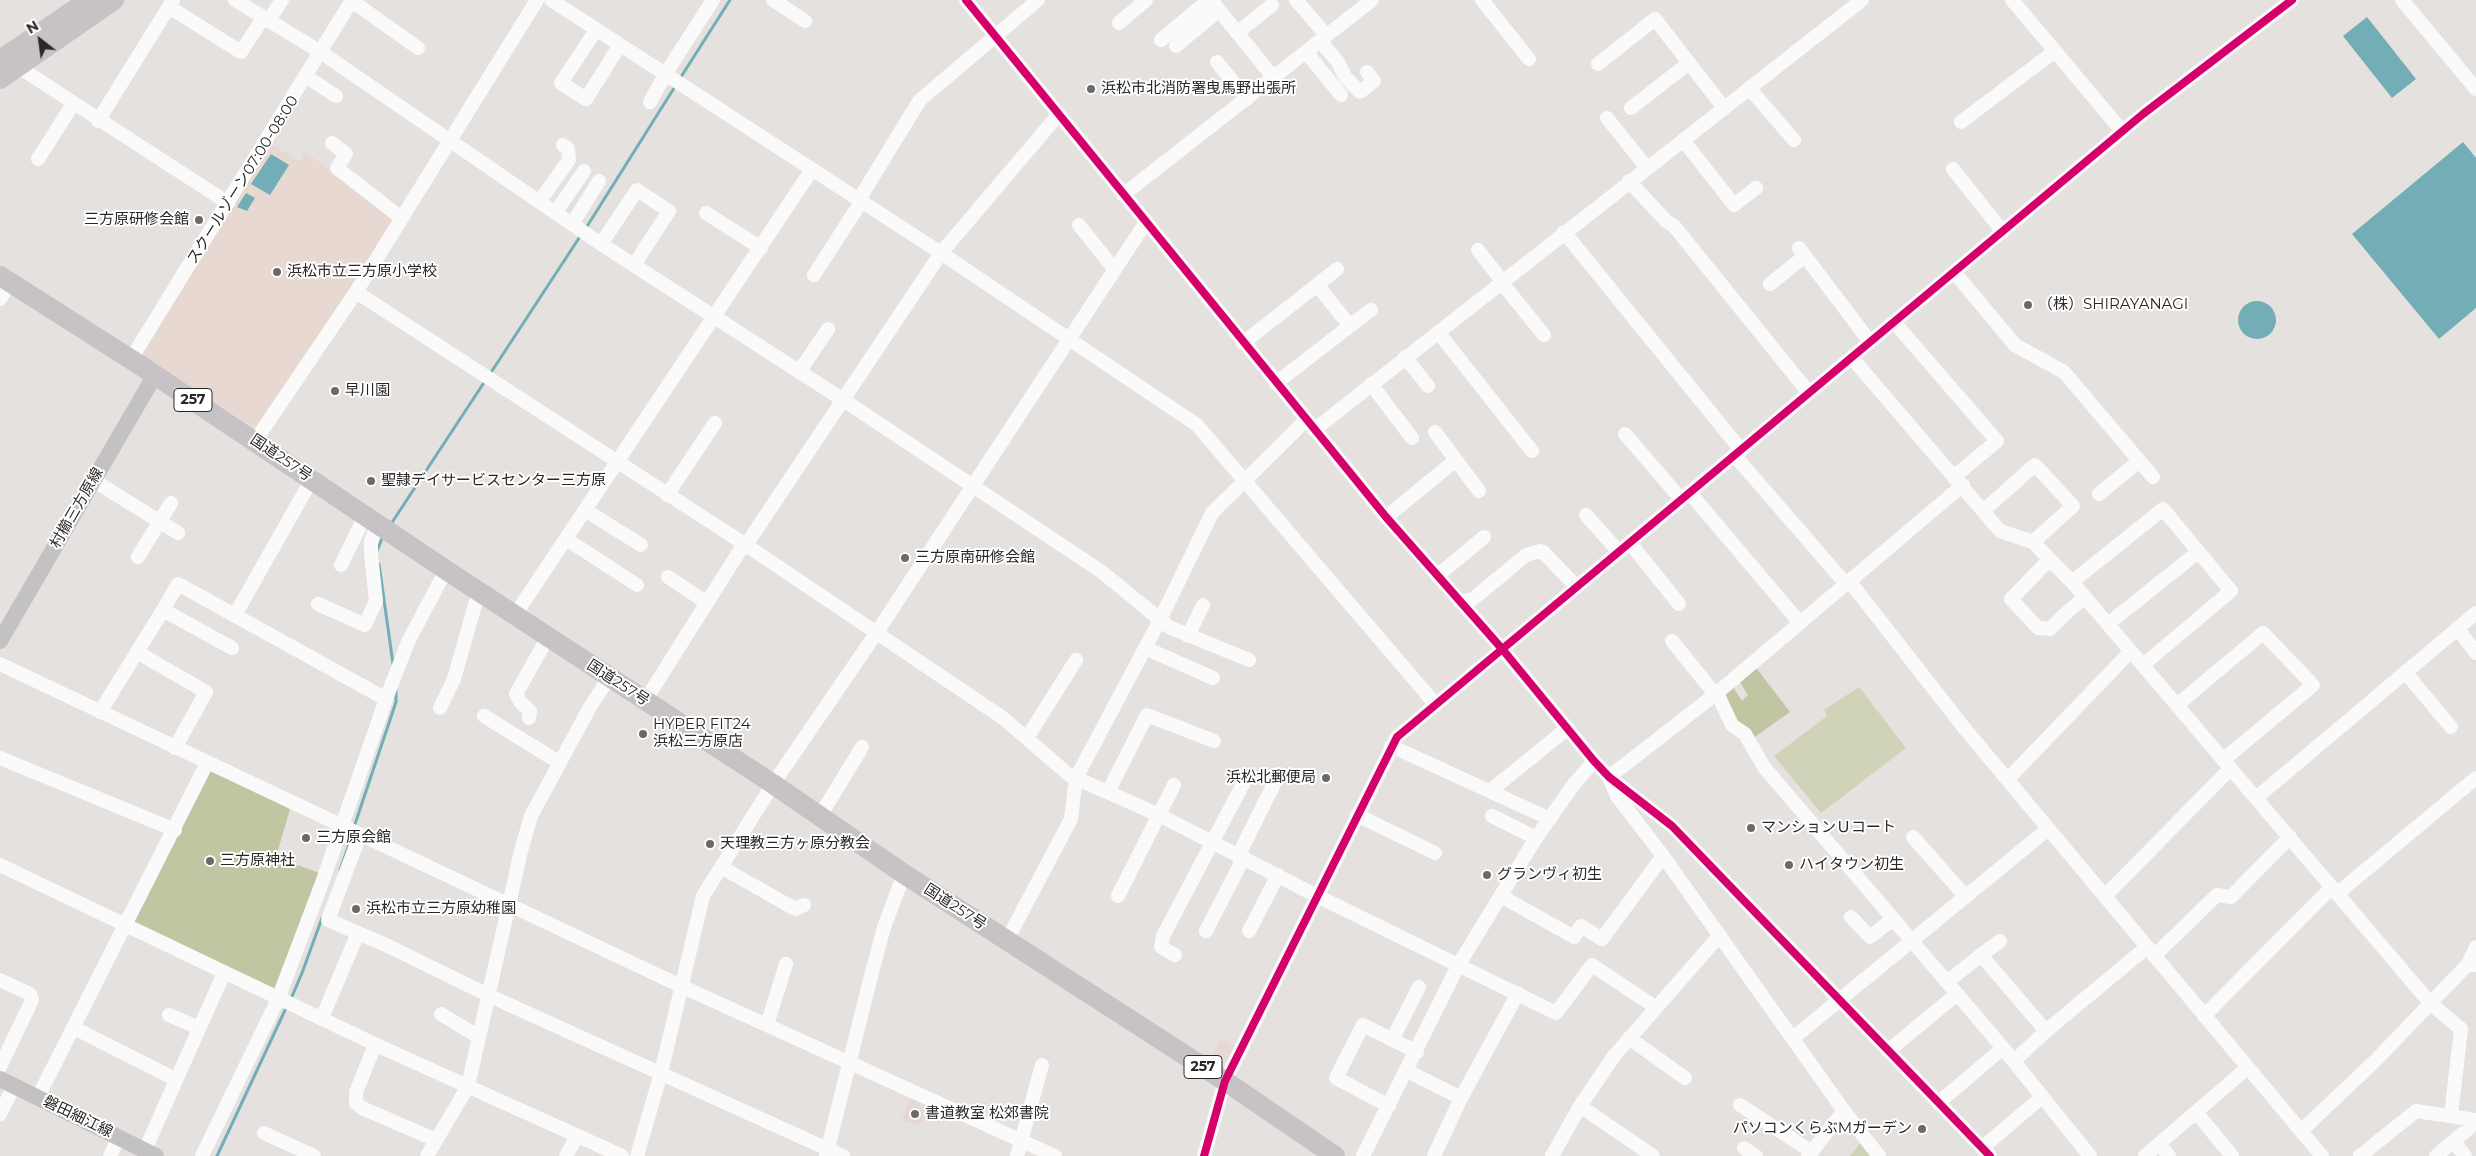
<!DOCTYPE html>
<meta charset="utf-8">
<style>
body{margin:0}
#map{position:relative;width:2476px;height:1156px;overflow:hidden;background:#e4e1df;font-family:Montserrat,sans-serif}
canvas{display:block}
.north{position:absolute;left:15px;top:15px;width:50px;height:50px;-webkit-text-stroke:4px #fff;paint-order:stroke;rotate:330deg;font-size:14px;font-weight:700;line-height:20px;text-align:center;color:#2a2827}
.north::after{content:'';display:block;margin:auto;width:18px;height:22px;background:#2a2827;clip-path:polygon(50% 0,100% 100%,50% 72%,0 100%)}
</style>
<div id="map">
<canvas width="2476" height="1156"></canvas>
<div class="north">N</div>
</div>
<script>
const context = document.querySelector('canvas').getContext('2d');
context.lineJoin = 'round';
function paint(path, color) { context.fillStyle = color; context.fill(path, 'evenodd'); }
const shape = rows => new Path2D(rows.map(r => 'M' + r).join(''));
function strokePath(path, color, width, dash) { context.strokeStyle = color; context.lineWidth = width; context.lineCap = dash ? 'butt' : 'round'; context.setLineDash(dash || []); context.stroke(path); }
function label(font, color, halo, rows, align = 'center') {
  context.font = font + ' Montserrat,"Noto Sans JP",sans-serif'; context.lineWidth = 4; context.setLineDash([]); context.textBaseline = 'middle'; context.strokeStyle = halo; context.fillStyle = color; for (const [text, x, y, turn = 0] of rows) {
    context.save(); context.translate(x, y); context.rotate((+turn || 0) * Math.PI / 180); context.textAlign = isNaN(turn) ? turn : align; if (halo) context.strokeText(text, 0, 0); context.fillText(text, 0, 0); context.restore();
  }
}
const education = shape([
 [269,142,300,162,305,152,396,217,349,296,254,435,139,357],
 [1220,1039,1236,1046,1229,1061,1213,1054],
 [910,1097,921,1100,920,1107,928,1106,920,1126,902,1120]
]);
const green = shape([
 [1859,687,1906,748,1821,813,1774,756,1827,716,1824,710],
 [1861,1142,1871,1156,1850,1156]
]);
const forest = shape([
 [1754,665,1790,712,1752,739,1735,723,1721,693,1731,684,1742,701,1748,695,1738,679],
 [209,769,290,809,276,857,319,873,276,990,131,924]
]);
const water = shape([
 [2367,17,2416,79,2392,98,2343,36],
 [2463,142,2476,158,2476,308,2439,339,2352,234],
 [271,154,289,165,270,195,251,184],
 [246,193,255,198,247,211,237,207],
 '2238 320a19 19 0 1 1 38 0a19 19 0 1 1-38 0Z'
]);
const stream = shape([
 [679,80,730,0],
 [586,228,676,85],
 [490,374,581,235],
 [391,524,485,381],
 [377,551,383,536],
 [379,564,393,664],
 [354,827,396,702,396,688],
 [340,870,352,836],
 [290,1001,302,973,322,918],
 [217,1156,287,1006]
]);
const minor = shape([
 [235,0,319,51,601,244,845,401,1102,572,1169,627,1249,660],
 [551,0,941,253,1197,425,1436,705],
 [773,0,805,21],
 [966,0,1386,517,1503,650,1594,761,1609,777,1672,826,1990,1156],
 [1211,0,1273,77],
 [1296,0,1326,35],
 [1482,0,1529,59],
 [2012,0,2122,131],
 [2402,0,2476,89],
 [352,1,418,48],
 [169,7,241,52,263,18],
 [269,20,282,0],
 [1119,23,1146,0],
 [596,30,561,83,586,99,620,45],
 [1237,33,1272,5],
 [1161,40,1209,0],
 [1320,41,1338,62,1345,77,1360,92,1374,81,1367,72],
 [1176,46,1219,10],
 [1306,52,1341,95],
 [1217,62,1247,99],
 [1598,64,1655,19,1724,108],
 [17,66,228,203],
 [307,77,336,96],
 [1749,88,1794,140],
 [650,102,666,73,713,0],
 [1631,108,1689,63],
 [1607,118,1647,168],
 [98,121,173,0],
 [1961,122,2055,51],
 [1683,140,1734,205,1756,188],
 [332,143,346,154,337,168,400,217],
 [38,159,73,104],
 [1953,169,2003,232],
 [1629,181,1666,221,1674,226,1809,393],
 [1123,195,1372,0],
 [858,201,920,100,1038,0],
 [539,202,569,160,568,149,563,145],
 [555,213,584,171],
 [706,213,761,248],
 [572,224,599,181],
 [1079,225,1114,269],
 [1564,232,1741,450],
 [601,244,637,190,669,211,634,265],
 [1799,248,1870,342],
 [1478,250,1502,281],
 [1954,272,2015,345,2064,372,2153,477],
 [814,275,861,202],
 [1501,282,1544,335],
 [1770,284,1805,256],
 [1317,285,1337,269],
 [356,292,746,545,1003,718,1069,775,1159,815,1317,896,1556,1013,1592,965,1655,1007],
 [0,299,10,282],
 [1894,322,1997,441,1955,476],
 [1350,326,1371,310],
 [1438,332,1532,451],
 [1243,343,1317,285,1350,326,1276,383],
 [1405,357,1428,386],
 [1852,358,2000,531,2033,542,2072,582,2431,1004,2461,1029,2451,1115],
 [131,359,352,0],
 [799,372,828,329],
 [1371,384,1412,438],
 [1314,430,1862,0],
 [1435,432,1479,491],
 [1625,434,1681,499],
 [255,441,356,292,537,0],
 [1735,456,1846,584],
 [93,480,178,533],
 [1689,492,1800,623],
 [2099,494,2139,461],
 [667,495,715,423],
 [585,510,641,545],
 [1984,510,2035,465,2073,506,2033,542],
 [1586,515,1619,552],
 [1386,517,1456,460],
 [566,539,637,585],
 [1630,543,1679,604],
 [746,545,941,253,1059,114],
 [138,557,171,503],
 [2050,559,2011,599,2038,628,2050,629,2064,615,2085,597],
 [341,565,365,516],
 [1437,576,1484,537],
 [668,577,707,603],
 [1850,582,1965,729,2322,1156],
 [2072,582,2163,509,2231,591,2143,665],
 [1460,602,1473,599,1526,555,1540,551,1543,552,1577,587],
 [318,604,365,625,376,601,371,554,371,541,378,524],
 [235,615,312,479],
 [515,615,811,171],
 [2108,624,2198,552],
 [2457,628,2476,653],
 [1188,636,1203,605],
 [1672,641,1715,694],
 [1145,648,1213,678],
 [137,652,163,610],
 [0,664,683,987,1055,1156],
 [2405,672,2451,727],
 [1717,693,1732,725,1745,734,1764,767,2003,1048,2090,1156],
 [386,699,408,642,446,570],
 [645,701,744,544],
 [2177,705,2263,633,2313,685,2223,760],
 [440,708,454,679,479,591],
 [100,712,137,652,206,692,175,748],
 [484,716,560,763],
 [529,718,530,711,521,703,516,694,548,637],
 [1027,738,1076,660],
 [1391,746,1550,819],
 [0,758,175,830],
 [1609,777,1617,796,1663,856,1844,1111,1879,1156],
 [1609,777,1717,693,1963,485],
 [2008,779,2131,651],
 [1490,791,1568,728],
 [1108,792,1147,715,1214,741],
 [2256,798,2476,613],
 [1357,815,1435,853],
 [820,816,862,747],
 [1492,816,1536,838],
 [360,835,328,920,388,946,488,995,843,1156],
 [1913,837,1966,897],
 [1239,854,1279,774],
 [0,865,383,1048,622,1156],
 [721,867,795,909,804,905],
 [2338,893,2476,778],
 [1118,896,1174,785],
 [1501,896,1574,937,1581,926,1602,939,1663,856],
 [2105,896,2231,768],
 [1851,917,1870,937,1893,919],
 [1206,931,1244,857],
 [1249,931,1278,875],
 [1007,940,1071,819,1076,778,1160,620,1212,513,1306,420],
 [1175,955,1161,947,1163,936,1244,782],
 [1981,955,2000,941],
 [2154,956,2217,895,2231,897,2290,837],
 [2468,964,2476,947],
 [0,980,30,994,32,1000,0,1067],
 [1947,982,1981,955,2046,1031,2014,1061],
 [441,1014,479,1037],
 [169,1015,199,1028],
 [2204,1016,2332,887],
 [322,1018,358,933],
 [767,1025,786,964],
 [74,1028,175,1079],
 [2046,1031,2147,947],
 [1629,1038,1685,1078],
 [1793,1038,2048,829],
 [1392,1040,1419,987],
 [375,1045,356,1092,356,1103,362,1108,436,1140],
 [1888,1051,1957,994],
 [1407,1071,1461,1098],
 [38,1097,207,763],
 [1938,1103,2003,1048],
 [1740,1105,1812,1152],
 [1389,1106,1336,1078,1363,1025,1417,1052],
 [1580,1106,1653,1156],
 [2196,1112,2232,1156],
 [0,1114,14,1086],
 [2302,1130,2376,1060,2468,964,2476,965],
 [264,1133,314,1156],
 [2454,1142,2465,1156],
 [2159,1144,2169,1156],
 [1744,1148,1756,1156],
 [1982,1148,2042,1097],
 [145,1150,224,973],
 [110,1156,119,1137],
 [202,1156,278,999,322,883,386,699,178,584,163,610,232,648],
 [427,1156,468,1086,521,851,531,816,590,707,609,678],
 [566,1156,577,1136],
 [637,1156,661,1073,703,896,773,784,877,632,1146,222],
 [826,1156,870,980,884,927,904,874],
 [1017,1156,1042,1065],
 [1204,1156,1225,1081,1397,737,2143,114,2292,0],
 [1363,1156,1459,964,1536,838,1574,784,1594,761],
 [1434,1156,1461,1098,1518,993],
 [1552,1156,1580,1106,1614,1056,1720,935],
 [1808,1156,1844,1111],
 [2145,1156,2247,1068],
 [2360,1156,2416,1111,2476,1120],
 [2436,1156,2476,1122]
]);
const major = shape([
 [0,641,155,375],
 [0,1079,156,1156]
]);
const highway = shape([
 [0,60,89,0],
 [0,79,114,0],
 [0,276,146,369,446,570,773,784,904,874,1225,1081,1335,1156]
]);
const cycleway = shape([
 [966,0,1386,517,1503,650,1594,761,1609,777,1672,826,1990,1156],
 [1204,1156,1225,1081,1397,737,2143,114,2292,0]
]);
const markers = [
 [1091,89,5,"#6b6967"],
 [199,220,5,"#6b6967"],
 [277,272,5,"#6b6967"],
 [2028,305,5,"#6b6967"],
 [335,391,5,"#6b6967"],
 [371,481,5,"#6b6967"],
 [905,558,5,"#6b6967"],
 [643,734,5,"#6b6967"],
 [1326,778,5,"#6b6967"],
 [1751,828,5,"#6b6967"],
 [306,838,5,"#6b6967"],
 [710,844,5,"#6b6967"],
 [210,861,5,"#6b6967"],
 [1789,865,5,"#6b6967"],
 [1487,875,5,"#6b6967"],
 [356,909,5,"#6b6967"],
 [915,1114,5,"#6b6967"],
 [1922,1129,5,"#6b6967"]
];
const shields = [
 [193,400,38],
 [1203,1067,38]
];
const shieldNames = [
 ["257",193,400],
 ["257",1203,1067]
];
const poiNames = [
 ["浜松市北消防署曳馬野出張所",1101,89],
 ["三方原研修会館",189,220,"right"],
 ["浜松市立三方原小学校",287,272],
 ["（株）SHIRAYANAGI",2038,305],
 ["早川園",345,391],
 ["聖隷デイサービスセンター三方原",381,481],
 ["三方原南研修会館",915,558],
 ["HYPER FIT24",653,725],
 ["浜松三方原店",653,742],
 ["浜松北郵便局",1316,778,"right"],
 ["マンションＵコート",1761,828],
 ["三方原会館",316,838],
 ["天理教三方ヶ原分教会",720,844],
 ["三方原神社",220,861],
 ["ハイタウン初生",1799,865],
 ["グランヴィ初生",1497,875],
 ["浜松市立三方原幼稚園",366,909],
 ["書道教室 松郊書院",925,1114],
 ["パソコンくらぶMガーデン",1912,1129,"right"]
];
const streetNames = [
 ["スクールゾーン07:00-08:00",243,180,-58],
 ["国道257号",281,458,34],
 ["村櫛三方原線",77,508,-60],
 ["国道257号",618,683,33],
 ["国道257号",955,907,33],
 ["磐田細江線",78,1117,26]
];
paint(education, '#e7d9d2');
paint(green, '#d0d3b8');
paint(forest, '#c2c5a2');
paint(water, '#73adb6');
strokePath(stream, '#73adb6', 3);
strokePath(minor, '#fbfafa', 14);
strokePath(major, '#c4c1c3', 16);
strokePath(highway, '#c6c2c6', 20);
strokePath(cycleway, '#d6006c', 8);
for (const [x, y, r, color] of markers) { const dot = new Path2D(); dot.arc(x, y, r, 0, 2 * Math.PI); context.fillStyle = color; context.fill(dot); strokePath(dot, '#fff', 2); }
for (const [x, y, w] of shields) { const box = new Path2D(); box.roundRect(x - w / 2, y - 11.5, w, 23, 4); context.fillStyle = '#fff'; context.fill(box); strokePath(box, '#2a2827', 1); }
label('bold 14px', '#2a2827', null, shieldNames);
label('15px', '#2a2827', '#fff', poiNames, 'left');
label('15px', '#2a2827', '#fff', streetNames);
</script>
